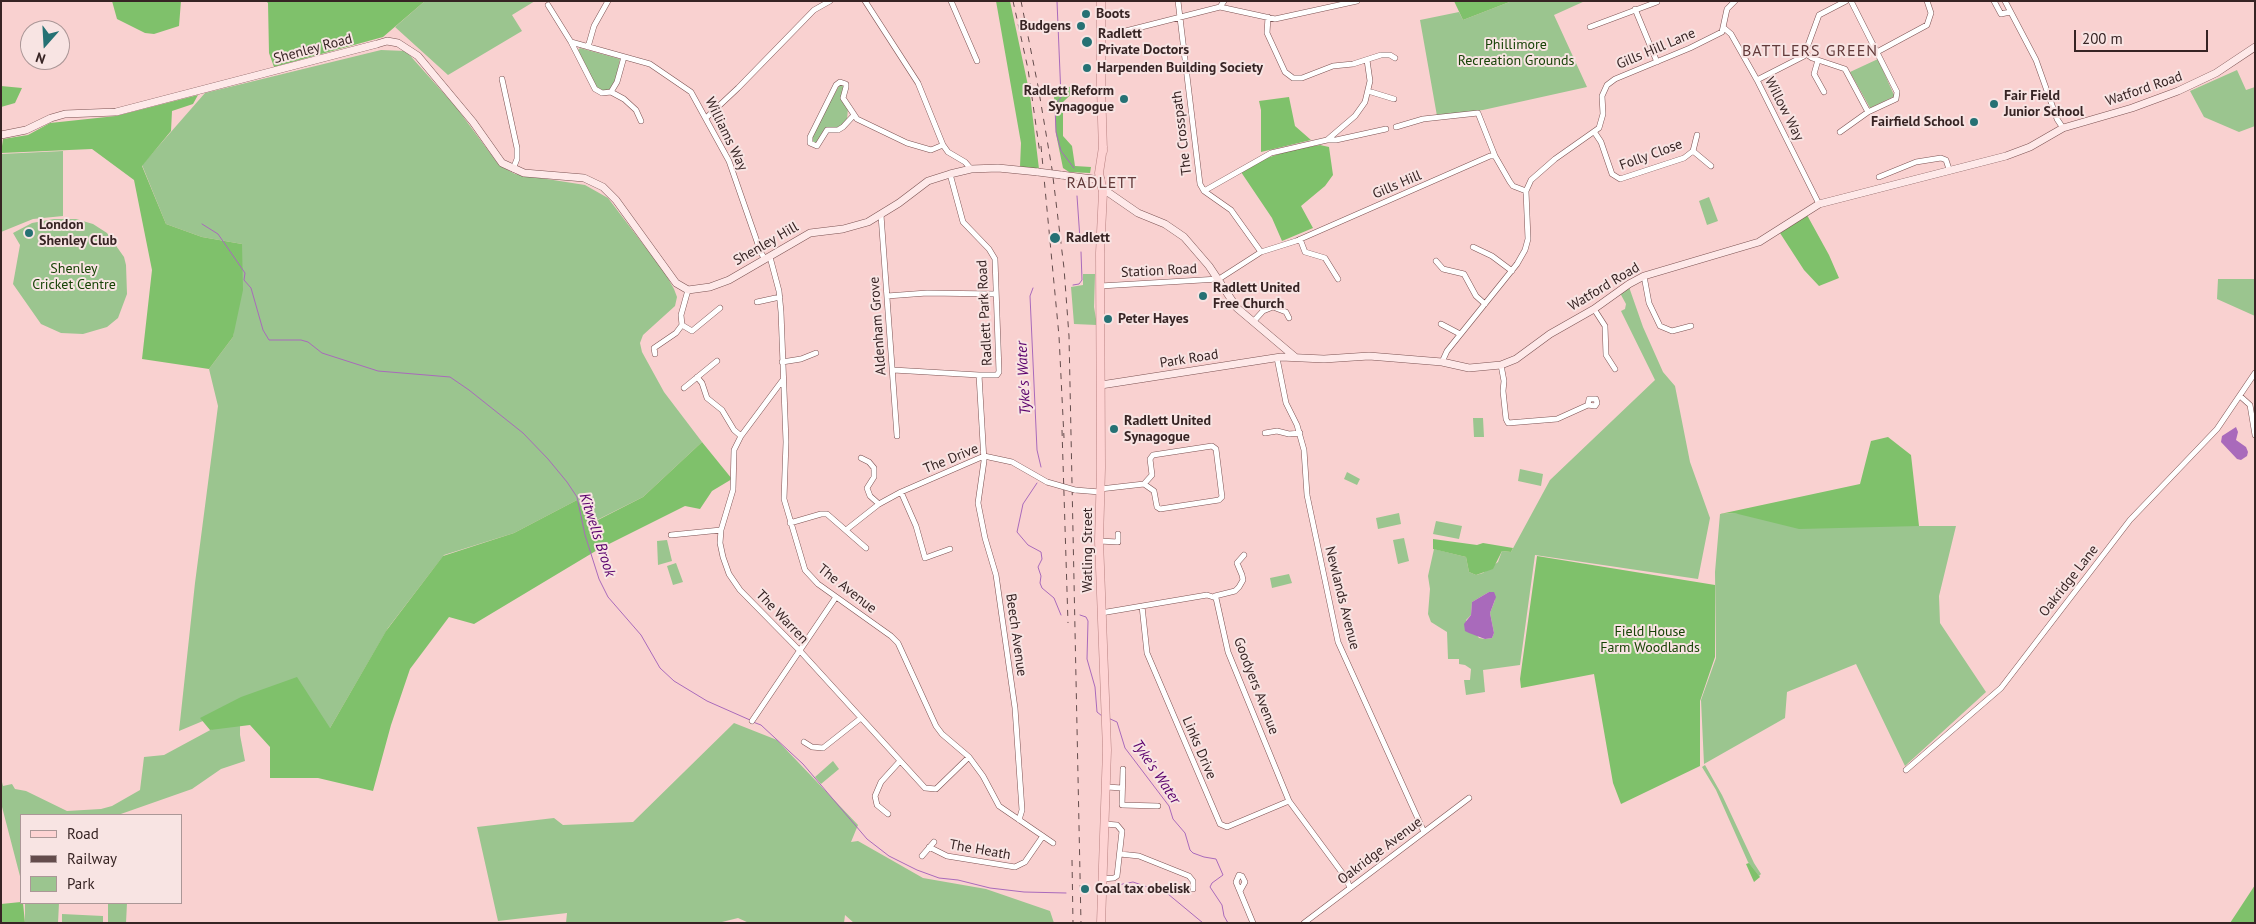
<!DOCTYPE html>
<style>
body{margin:0}
#map{position:relative;width:2256px;height:924px;overflow:hidden;background:#f9d1d0;font-family:"PT Sans",sans-serif}
canvas{display:block}
.frame{position:absolute;inset:0;border:2px solid #372424;pointer-events:none}
.legend{position:absolute;left:20px;top:814px;width:162px;height:90px;box-sizing:border-box;background:#f8e4e3;border:1px solid #ab9797;margin:0;padding:6px 9px;list-style:none;font-size:15px;color:#372424}
.legend li{display:flex;align-items:center;gap:10px;height:25px}
.legend b{width:25px;border:1px solid #ab9797}
.north{position:absolute;left:20px;top:20px;width:50px;height:50px;box-sizing:border-box;background:#f8e4e3;border:1px solid #ab9797;border-radius:50%;rotate:199deg;font-size:14px;font-weight:700;line-height:20px;text-align:center;color:#372424}
.north::after{content:'';display:block;margin:auto;width:18px;height:22px;background:#267174;clip-path:polygon(50% 0,100% 100%,50% 72%,0 100%)}
.scale{position:absolute;left:2074px;top:30px;width:134px;height:22px;box-sizing:border-box;border:2px solid #372424;border-top:0;padding-left:6px;font-size:15px;line-height:18px;white-space:nowrap;color:#372424;-webkit-text-stroke:4px #f8e4e3;paint-order:stroke}
</style>
<div id="map">
<canvas width="2256" height="924"></canvas>
<div class="frame"></div>
<ul class="legend">
<li><b style="height:6px;background:#fed3d3"></b>Road</li>
<li><b style="height:6px;background:#644c4c"></b>Railway</li>
<li><b style="height:14px;background:#9bc58f"></b>Park</li>
</ul>
<div class="north">N</div>
<div class="scale">200 m</div>
</div>
<script>
const context = document.querySelector('canvas').getContext('2d');
context.lineJoin = 'round';
function paint(path, color) { context.fillStyle = color; context.fill(path, 'evenodd'); }
const shape = rows => new Path2D(rows.map(r => 'M' + r).join(''));
function strokePath(path, color, width, dash) { context.strokeStyle = color; context.lineWidth = width; context.lineCap = dash ? 'butt' : 'round'; context.setLineDash(dash || []); context.stroke(path); }
function label(font, color, halo, rows, align = 'center') {
  context.font = font + ' "PT Sans",sans-serif'; context.lineWidth = 4; context.setLineDash([]); context.textBaseline = 'middle'; context.strokeStyle = halo; context.fillStyle = color; for (const [text, x, y, turn = 0] of rows) {
    context.save(); context.translate(x, y); context.rotate((+turn || 0) * Math.PI / 180); context.textAlign = isNaN(turn) ? turn : align; if (halo) context.strokeText(text, 0, 0); context.fillText(text, 0, 0); context.restore();
  }
}
const green = shape([
 [425,1,535,1,512,15,522,31,448,75,395,27],
 [1512,1,1585,1,1554,15,1587,87,1483,110,1437,116,1420,20,1459,12,1463,20],
 [580,48,620,59,615,83,610,90,603,91,596,89,578,50],
 [381,50,406,51,456,107,499,165,515,174,585,185,608,198,665,273,674,289,677,297,675,306,643,335,640,343,642,352,664,392,702,442,643,497,593,522,577,500,514,533,444,555,388,628,330,728,234,708,179,731,195,583,218,406,209,369,233,337,242,244,202,237,166,224,142,165,205,93],
 [1878,59,1894,95,1893,97,1870,108,1850,72],
 [2237,70,2246,90,2255,87,2255,126,2239,132,2204,117,2190,91],
 [840,84,844,85,842,96,848,108,847,120,839,127,826,128,818,143,814,145,810,139],
 [63,151,63,216,33,219,1,232,1,154],
 [1709,197,1718,221,1707,225,1699,201],
 [54,219,76,219,93,224,107,233,124,257,126,265,127,294,118,318,107,327,83,334,61,333,41,324,13,284,20,245,13,233,32,223],
 [1083,274,1095,274,1094,307,1097,325,1074,324,1071,287,1083,285],
 [2218,279,2255,279,2255,316,2217,299],
 [1629,287,1643,327,1663,372,1675,386,1690,462,1710,518,1698,579,1535,555,1520,665,1483,670,1485,692,1466,695,1464,680,1470,680,1471,669,1465,665,1459,664,1459,659,1448,659,1447,632,1431,622,1428,614,1430,589,1428,576,1434,549,1466,557,1469,572,1476,575,1483,573,1498,562,1502,551,1511,552,1550,480,1655,380,1621,311,1625,309,1626,304,1620,293],
 [1489,592,1495,600,1490,613,1494,633,1492,638,1485,639,1479,638,1466,620,1471,615,1472,602],
 [1473,418,1483,418,1484,437,1474,437],
 [1520,469,1543,474,1541,486,1518,481],
 [1347,472,1360,479,1357,485,1344,479],
 [1399,513,1401,524,1378,529,1376,518],
 [1734,513,1907,526,1956,526,1939,596,1940,623,1986,692,1905,766,1856,664,1787,692,1785,718,1704,764,1701,700,1716,658,1715,572,1720,514],
 [1436,521,1462,526,1459,539,1433,534],
 [1404,538,1409,561,1398,564,1393,540],
 [667,540,672,561,658,565,657,541],
 [676,563,683,582,673,585,667,566],
 [1289,574,1292,583,1272,588,1270,578],
 [227,721,240,722,240,735,245,761,221,769,192,789,118,815,21,815,21,880,1,803,1,778,3,786,12,784,15,789,26,791,67,811,101,809,112,806,140,790,144,757,164,755],
 [734,723,777,740,858,825,851,842,858,841,923,878,986,889,1050,911,1054,923,854,923,845,915,844,923,749,923,738,918,718,923,566,923,567,913,498,921,477,827,554,818,563,825,633,822],
 [833,761,839,769,821,784,815,777],
 [1705,765,1722,795,1754,863,1761,874,1759,876,1748,862,1716,790,1702,767],
 [25,903,59,903,58,923,25,923],
 [108,903,127,903,126,923,108,923],
 [62,914,103,916,103,923,62,923]
]);
const forest = shape([
 [112,1,181,1,179,26,154,34,145,33,117,19],
 [266,1,425,1,383,37,274,67,269,53,268,3],
 [996,1,1010,1,1030,95,1039,169,1020,167,1021,143],
 [1454,1,1512,1,1463,20],
 [1,86,22,88,15,103,1,107],
 [1080,86,1063,102,1063,136,1072,146,1075,166,1091,167,1090,173,1069,172,1063,168,1056,134,1054,96,1056,88],
 [198,95,193,104,172,111,171,131,142,166,166,224,202,237,242,244,243,290,233,337,209,369,142,359,152,270,134,180,92,149,1,153,3,139,28,135,50,123,116,116],
 [1289,97,1295,126,1311,140,1261,152,1261,110,1259,101],
 [1320,145,1329,147,1333,175,1325,186,1301,206,1313,228,1282,241,1272,218,1241,172,1261,160,1291,150],
 [1807,215,1829,255,1839,278,1819,286,1804,270,1780,233],
 [1888,437,1911,455,1919,526,1799,529,1734,513,1720,514,1860,484,1871,441],
 [702,442,732,479,712,491,700,509,685,506,599,549,474,624,449,617,410,669,391,725,373,791,318,778,270,778,270,747,250,725,210,730,200,718,241,697,297,677,330,728,386,631,443,556,514,533,577,500,594,522,643,497],
 [1433,539,1477,545,1483,543,1513,548,1511,552,1502,551,1493,569,1476,575,1469,572,1466,557,1433,549],
 [1537,556,1715,585,1715,657,1700,701,1700,766,1621,804,1613,783,1594,674,1521,688,1520,679],
 [1749,863,1760,877,1754,882,1746,864],
 [2255,885,2255,923,2230,923,2234,917],
 [21,902,23,903,25,923,1,923,1,904]
]);
const water = shape([
 [2236,427,2238,432,2236,440,2246,447,2248,452,2247,456,2241,460,2237,459,2221,442,2222,436],
 [1489,592,1494,592,1496,597,1490,613,1494,633,1492,638,1485,639,1469,633,1465,631,1464,624,1471,615,1472,602]
]);
const stream = shape([
 [1057,1,1061,97,1055,106,1056,132,1061,151,1074,168],
 [1077,196,1080,239],
 [202,224,218,234,245,273,244,280,251,288,263,330,269,340,301,340,308,342,322,353,378,371,450,377,469,390,523,433,548,459,567,482,577,497,585,535,599,579,608,597,641,635,660,668,674,681,707,701,750,720],
 [1073,285,1079,284,1082,280,1081,252],
 [1033,288,1030,296,1037,450,1041,467],
 [1037,483,1023,504,1017,532,1028,545,1041,552,1042,559,1038,567,1041,576,1040,583,1042,588,1054,598,1061,615],
 [1080,615,1086,617,1088,621,1087,659,1095,687,1097,712,1102,716],
 [1108,718,1117,722,1125,748,1169,806,1173,819,1185,833,1190,850,1193,853,1204,857,1216,859,1223,875,1212,883,1210,887,1222,905,1224,916,1228,923],
 [753,722,761,725,803,764,867,839,889,856,917,870,939,878,958,880,990,888,1024,892,1066,893],
 [1108,887,1133,882,1168,894,1203,923]
]);
const street = shape([
 [865,1,918,83,943,145,948,152,965,162,971,169],
 [951,1,977,61],
 [1178,1,1200,184,1204,191,1231,210,1261,252],
 [1994,1,2001,14,2010,12],
 [2005,1,2036,60,2057,119,2063,128],
 [548,5,571,42,650,64,691,92,729,161,761,253,765,259],
 [1220,7,1275,19,1357,1],
 [1635,9,1657,62],
 [1268,17,1267,33,1285,72,1293,78,1302,78,1333,66,1353,64,1381,55,1390,55,1395,58],
 [1590,27,1657,2],
 [1724,28,1731,34,1757,80,1819,204],
 [1102,37,1220,7,1224,1],
 [571,42,595,89,602,93,611,92,624,99,636,110,641,121],
 [588,47,594,26,608,1],
 [1877,52,1927,25,1931,13,1927,1],
 [1805,53,1812,58,1845,69,1868,112,1896,99,1897,92,1851,1],
 [1818,60,1814,74,1824,92],
 [502,79,517,148,517,159,513,169],
 [1757,80,1804,56,1819,15,1846,1],
 [1368,91,1394,99],
 [611,92,617,82,624,57],
 [854,115,843,127,838,130,827,130,817,146,810,143,810,137,836,85,840,82,846,84,846,87,843,98,857,119,907,143,931,150,943,145],
 [706,118,738,88,814,10,830,1],
 [1396,127,1423,119,1478,113,1495,156,1510,182,1513,186,1526,191],
 [1840,132,1868,112],
 [1595,133,1601,142,1612,174,1620,179,1684,158,1693,151,1697,135],
 [1327,140,1355,116,1365,102,1370,81,1367,60],
 [1693,151,1711,166],
 [1879,177,1916,162,1941,158,1946,160,1949,169],
 [1204,191,1271,153,1327,140,1336,140,1386,129],
 [881,215,897,436],
 [1300,239,1305,252,1325,258,1338,279],
 [1473,247,1492,256,1512,271],
 [770,257,779,291,781,312,786,442,784,499,805,570,818,584,891,636,898,643,936,726,942,734,969,757,983,776,999,806,1053,843],
 [1436,261,1443,269,1464,274,1476,296,1485,304],
 [1644,276,1649,303,1660,326,1672,331,1691,326],
 [1100,286,1219,279,1261,252,1296,241,1490,156,1495,156],
 [887,296,927,293,996,294],
 [757,302,780,297],
 [1594,309,1605,326,1606,355,1615,369],
 [1253,322,1263,311,1273,307,1286,312,1289,318],
 [1441,324,1460,334],
 [682,325,692,331,720,308],
 [655,354,654,348,676,333,682,325,681,315,688,290],
 [1277,358,1286,403,1297,425,1304,450,1307,495,1338,642,1424,832],
 [782,362,801,359,816,353],
 [1442,362,1447,351,1517,264,1525,250,1528,239,1526,191,1531,180,1555,159,1599,128,1603,114,1602,96,1607,85,1615,79,1690,48,1722,32,1727,9,1735,1],
 [1501,365,1504,381,1503,391,1506,419,1508,423,1557,419,1588,405,1589,399,1596,399,1597,403,1595,406,1588,405],
 [893,370,979,375,997,375,999,372,995,259,989,249,963,222,950,174],
 [979,375,984,461,978,503,985,538,996,575,1015,708,1022,810,1019,820],
 [697,377,702,383,707,398,722,410,734,430,741,436],
 [782,381,741,436,734,450,733,490,721,530,720,543,723,557,729,574,740,590,801,652,925,788,936,789,969,757],
 [684,388,717,361],
 [2240,396,2250,405,2255,435],
 [1265,433,1277,431,1289,434,1300,433],
 [861,458,869,462,874,468,874,477,867,488,870,496,879,504],
 [1100,489,1144,484,1152,475,1150,459,1153,455,1212,446,1216,449,1222,497,1219,500,1160,509,1157,507,1154,491,1144,484],
 [1075,490,1100,492],
 [901,492,916,526,925,558,950,549],
 [790,523,821,514,827,514,866,548],
 [846,530,879,504,901,492,984,456,1012,462,1047,482],
 [671,535,721,530],
 [1099,541,1118,542,1118,534],
 [1215,596,1235,591,1239,587,1243,580,1242,575,1237,563,1244,555],
 [1142,606,1147,653,1220,824,1227,827,1289,801],
 [1101,613,1207,595,1216,598,1228,652,1289,801,1346,878,1350,888],
 [752,721,836,597],
 [804,742,812,747,823,748,861,718],
 [1123,769,1122,805,1158,806],
 [1906,770,2001,688,2130,520,2217,429,2255,373],
 [1107,787,1122,788],
 [888,814,877,805,875,796,881,782,900,761],
 [929,847,947,856,1015,867,1025,862,1043,836],
 [1120,854,1139,856,1189,876,1193,881,1193,889],
 [922,856,934,842],
 [1102,879,1114,878,1117,876,1122,831,1117,825,1105,824],
 [1240,891,1245,882,1242,876,1239,875,1236,882,1253,923],
 [1304,923,1469,798]
]);
const secondary = shape([
 [1,135,26,130,51,118,65,114,116,112,377,44,387,41,398,43,418,56,473,122,502,163,524,173,584,178,603,187,616,200,676,283,688,290,710,287,729,280,810,233,843,229,868,222,899,203,928,181,950,174,971,169,998,168,1038,172],
 [1061,175,1101,180],
 [1103,192,1109,193,1138,213,1165,224,1184,237,1209,266,1237,308,1295,357],
 [1101,385,1281,357,1324,359,1369,356,1442,362,1469,368,1501,365,1516,359,1550,334,1594,309,1629,284,1644,276,1759,242,1819,204,2006,156,2030,147,2063,128,2132,108,2178,91,2216,73,2255,47]
]);
const primary = shape([
 [1101,1,1101,87,1103,151],
 [1101,923,1107,750,1099,541,1101,468,1100,253,1103,192,1099,173,1103,147]
]);
const rail = shape([
 [1013,1,1028,69,1040,154],
 [1021,1,1038,86,1052,169,1064,268,1069,336,1081,923],
 [1041,146,1059,336,1064,438],
 [1062,430,1068,623],
 [1072,860,1073,923]
]);
const streetBridge = shape([
 [1047,482,1075,490]
]);
const secondaryBridge = shape([
 [1038,172,1061,175]
]);
const markers = [
 [1086,14,5,"#267174"],
 [1081,26,5,"#267174"],
 [1087,42,6,"#267174"],
 [1087,68,5,"#267174"],
 [1124,99,5,"#267174"],
 [1994,104,5,"#267174"],
 [1974,122,5,"#267174"],
 [29,233,5,"#267174"],
 [1055,238,6,"#267174"],
 [1203,296,5,"#267174"],
 [1108,319,5,"#267174"],
 [1114,429,5,"#267174"],
 [1085,889,5,"#267174"]
];
const poiNames = [
 ["Boots",1096,14],
 ["Budgens",1071,26,"right"],
 ["Radlett",1098,34],
 ["Private Doctors",1098,50],
 ["Harpenden Building Society",1097,68],
 ["Radlett Reform",1114,91,"right"],
 ["Synagogue",1114,107,"right"],
 ["Fair Field",2004,96],
 ["Junior School",2004,112],
 ["Fairfield School",1964,122,"right"],
 ["London",39,225],
 ["Shenley Club",39,241],
 ["Radlett",1066,238],
 ["Radlett United",1213,288],
 ["Free Church",1213,304],
 ["Peter Hayes",1118,319],
 ["Radlett United",1124,421],
 ["Synagogue",1124,437],
 ["Coal tax obelisk",1095,889]
];
const parkNames = [
 ["Phillimore",1516,45],
 ["Recreation Grounds",1516,61],
 ["Shenley",74,269],
 ["Cricket Centre",74,285],
 ["Field House",1650,632],
 ["Farm Woodlands",1650,648]
];
const streetNames = [
 ["Shenley Road",313,49,-15],
 ["Gills Hill Lane",1656,49,-23],
 ["Watford Road",2144,89,-19],
 ["Willow Way",1784,109,63],
 ["The Crosspath",1182,133,-97],
 ["Williams Way",726,134,64],
 ["Folly Close",1651,155,-20],
 ["Gills Hill",1397,185,-23],
 ["Shenley Hill",766,244,-30],
 ["Station Road",1159,271,-3],
 ["Watford Road",1604,287,-31],
 ["Radlett Park Road",985,313,-93],
 ["Aldenham Grove",878,326,-94],
 ["Park Road",1189,359,-9],
 ["The Drive",951,459,-22],
 ["Watling Street",1088,550,-90],
 ["Oakridge Lane",2069,581,-52],
 ["The Avenue",847,589,38],
 ["Newlands Avenue",1342,598,76],
 ["The Warren",782,617,46],
 ["Beech Avenue",1016,635,82],
 ["Goodyers Avenue",1256,686,69],
 ["Links Drive",1199,748,67],
 ["The Heath",980,850,10],
 ["Oakridge Avenue",1380,851,-37]
];
const waterNames = [
 ["Tyke's Water",1024,378,-93],
 ["Kitwells Brook",597,535,72],
 ["Tyke's Water",1156,772,56]
];
const quarterNames = [
 ["BATTLERS GREEN",1810,51],
 ["RADLETT",1102,183]
];
paint(green, '#9bc58f');
paint(forest, '#7fc16b');
paint(water, '#a96abb');
strokePath(stream, '#a96abb', 1);
strokePath(street, '#7c5252', 6);
strokePath(secondary, '#7c5252', 8);
strokePath(primary, '#b88282', 9);
strokePath(street, '#fff', 5);
strokePath(secondary, '#fee9e9', 7);
strokePath(primary, '#fed3d3', 8);
strokePath(rail, '#644c4c', 1, [6, 6]);
strokePath(streetBridge, '#7c5252', 6, []);
strokePath(secondaryBridge, '#7c5252', 8, []);
strokePath(streetBridge, '#fff', 5);
strokePath(secondaryBridge, '#fee9e9', 7);
for (const [x, y, r, color] of markers) { const dot = new Path2D(); dot.arc(x, y, r, 0, 2 * Math.PI); context.fillStyle = color; context.fill(dot); strokePath(dot, '#f8e4e3', 2); }
label('bold 14px', '#372424', '#f8e4e3', poiNames, 'left');
label('14px', '#184307', '#f8e4e3', parkNames);
label('14px', '#372424', '#f8e4e3', streetNames);
label('italic 15px', '#5a006d', '#f8e4e3', waterNames);
context.letterSpacing = '1px';
label('16px', '#623a3a', '#f8e4e3', quarterNames);
context.letterSpacing = '0px';
</script>
